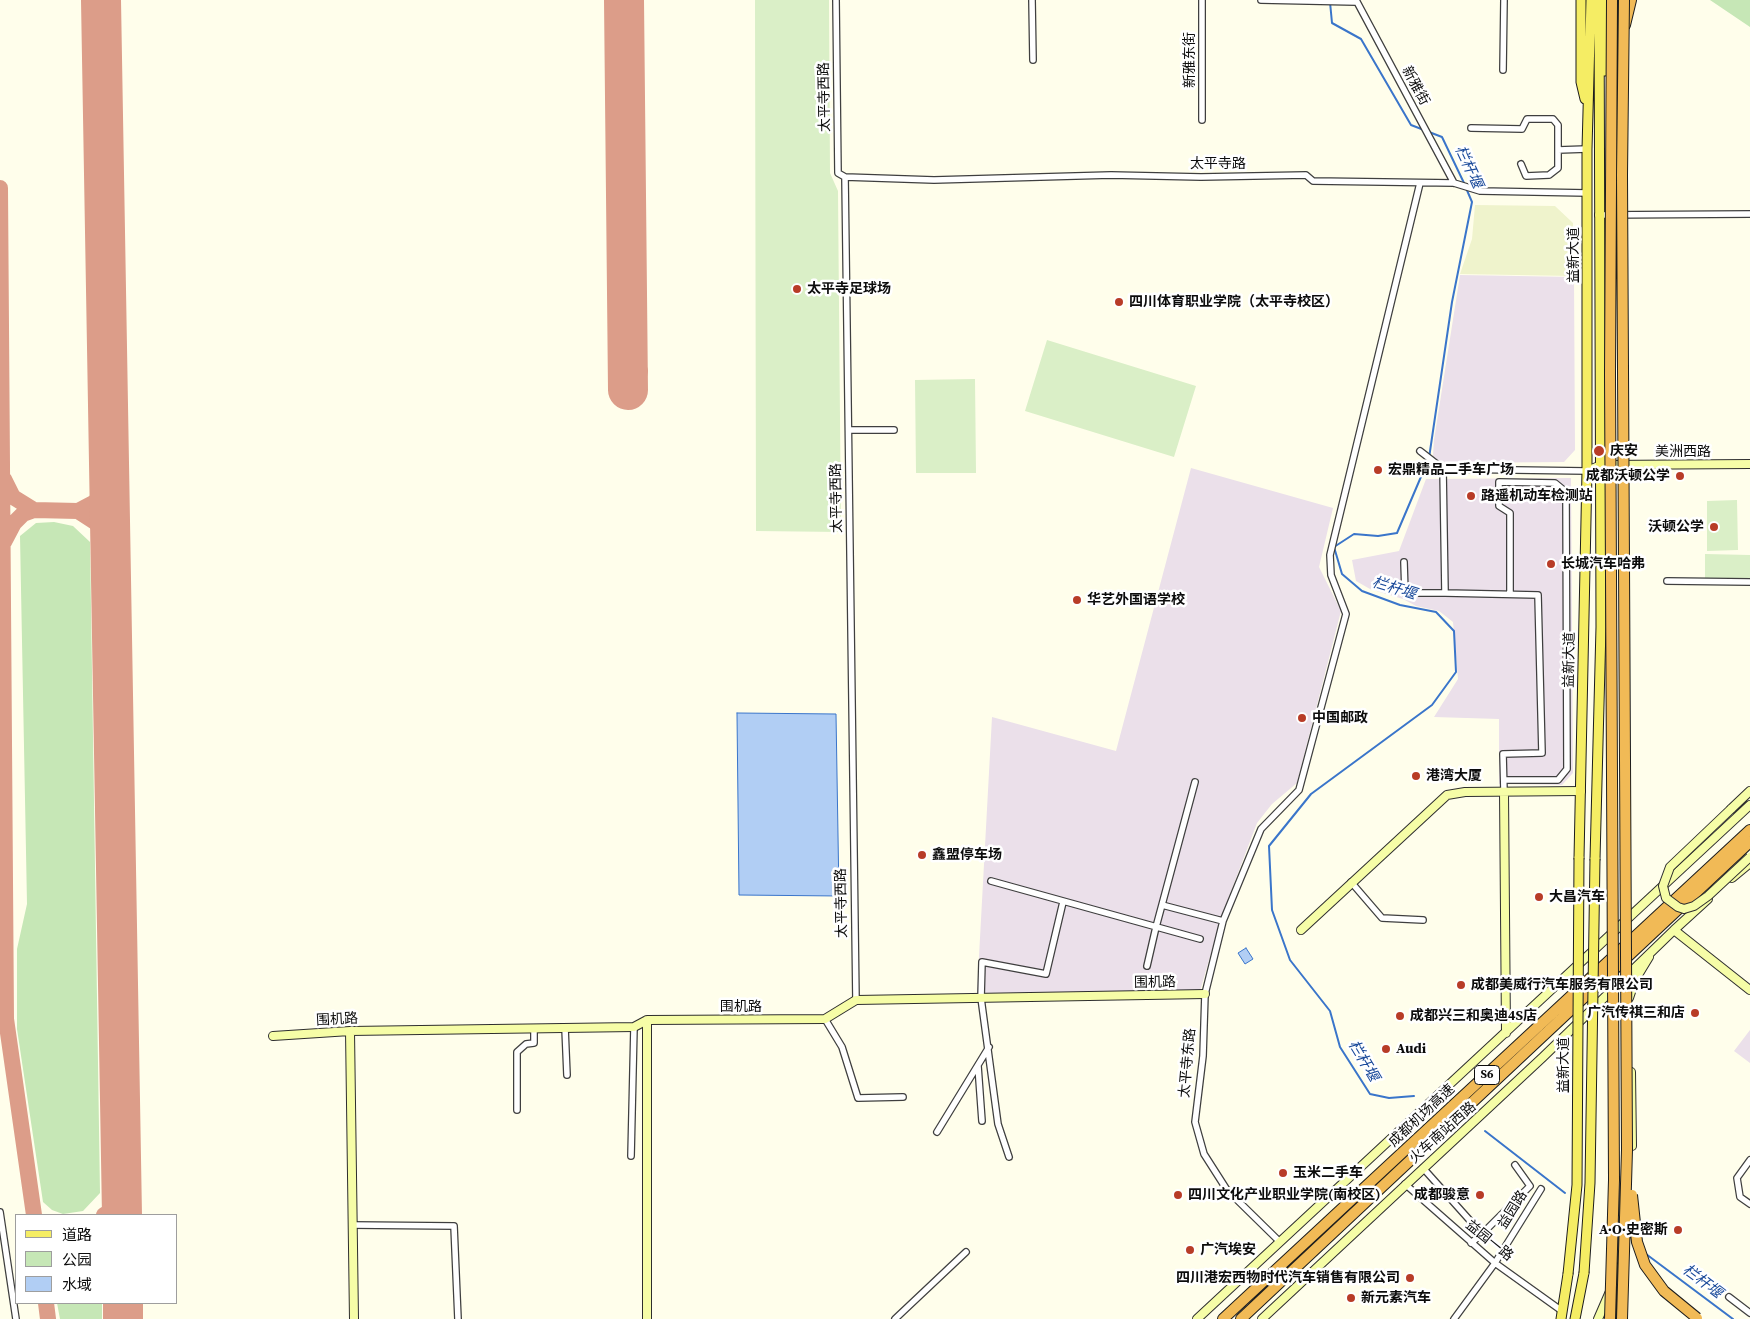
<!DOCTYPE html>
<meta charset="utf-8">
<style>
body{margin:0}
#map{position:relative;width:1750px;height:1319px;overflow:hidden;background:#fffeeb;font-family:"Source Serif 4","Noto Sans SC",serif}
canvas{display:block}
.legend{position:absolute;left:15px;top:1214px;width:162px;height:90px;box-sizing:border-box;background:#fff;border:1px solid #9e9e9e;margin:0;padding:6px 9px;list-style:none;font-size:15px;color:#0c0c0c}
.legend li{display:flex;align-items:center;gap:10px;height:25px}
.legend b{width:25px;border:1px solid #9e9e9e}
</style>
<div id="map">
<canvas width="1750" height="1319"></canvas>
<ul class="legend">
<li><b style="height:6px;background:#f5ed64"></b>道路</li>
<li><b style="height:14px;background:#c6e7b6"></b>公园</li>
<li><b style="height:14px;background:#b1cef4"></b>水域</li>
</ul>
</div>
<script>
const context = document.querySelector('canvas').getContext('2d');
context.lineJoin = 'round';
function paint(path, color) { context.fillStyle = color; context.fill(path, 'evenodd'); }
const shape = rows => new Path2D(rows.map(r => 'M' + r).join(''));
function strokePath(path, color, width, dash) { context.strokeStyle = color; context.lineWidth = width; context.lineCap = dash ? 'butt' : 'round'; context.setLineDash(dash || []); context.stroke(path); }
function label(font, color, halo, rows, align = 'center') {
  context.font = font + ' "Source Serif 4","Noto Sans SC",serif'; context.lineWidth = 5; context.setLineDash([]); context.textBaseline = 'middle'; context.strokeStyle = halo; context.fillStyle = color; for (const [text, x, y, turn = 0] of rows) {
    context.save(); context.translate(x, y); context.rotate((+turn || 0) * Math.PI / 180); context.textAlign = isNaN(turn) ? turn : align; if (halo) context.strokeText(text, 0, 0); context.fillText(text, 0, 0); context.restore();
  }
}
const industrial = shape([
 [1460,275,1574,277,1575,450,1564,462,1441,463,1433,456,1434,440],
 [1191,468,1333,508,1319,567,1341,611,1297,783,1272,804,1257,823,1222,915,1200,991,977,993,992,717,1116,751],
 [1571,478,1573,773,1562,785,1499,784,1499,719,1434,717,1458,679,1453,622,1439,611,1416,606,1403,599,1370,589,1356,581,1352,560,1399,551,1426,479],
 [1750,1030,1750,1063,1734,1051]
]);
const farmland = shape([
 [1475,205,1555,206,1573,223,1573,276,1460,274,1472,239]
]);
const green = shape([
 [1710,0,1750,0,1750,27],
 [54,522,73,526,90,542,100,1193,83,1211,63,1214,52,1210,43,1202,17,1029,17,949,27,904,20,536,36,523],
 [57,1303,102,1303,102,1319,60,1319]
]);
const pitch = shape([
 [755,0,829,0,830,173,838,191,841,532,756,531],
 [1047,340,1196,386,1174,457,1025,411],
 [975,379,976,473,916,473,915,380],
 [1737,500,1738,550,1707,551,1707,501],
 [1705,554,1750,555,1750,579,1705,578]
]);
const water = shape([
 [737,713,836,714,839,896,739,895,737,713],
 [1246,948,1253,959,1245,964,1238,953,1246,948]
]);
const stream = shape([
 [1330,2,1332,23,1361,39,1411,125,1424,130],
 [1429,132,1442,137,1464,183],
 [1414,1096,1389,1098,1370,1094,1340,1047,1330,1011,1290,960,1272,910,1269,846,1311,794,1432,705,1456,672,1454,631,1436,612,1400,605,1362,591,1342,574,1334,547,1354,534,1378,536,1397,533,1429,458,1452,302,1472,202,1466,188],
 [1485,1131,1565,1193],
 [1646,1254,1733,1319]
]);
const taxiway = shape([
 [0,188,6,1019,34,1215],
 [628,353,638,365,640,371,639,376,630,384,621,382,616,370,617,364,628,353],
 [4,479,13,497,34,510],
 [78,511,95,522,104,532,111,549],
 [4,542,14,523,23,514,34,510,78,511,95,502,104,489,109,472],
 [104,1215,113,1210,121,1186],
 [46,1303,48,1319]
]);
const runway = shape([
 [101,0,122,1215],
 [624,0,628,390],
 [123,1303,123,1319]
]);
const street = shape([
 [836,0,838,173,845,177,856,1000],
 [1032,0,1033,60],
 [1261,0,1356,2],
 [1356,0,1454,183],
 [1503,70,1504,0],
 [1202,120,1202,0],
 [1471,128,1522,129,1527,119,1553,119,1558,125,1558,150],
 [1521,164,1526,176,1549,175,1558,168,1558,150,1587,149],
 [845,177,934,180,1111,175,1201,177,1306,175,1313,181,1454,183,1480,191,1588,193],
 [1598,215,1750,214],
 [849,430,894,430],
 [1420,451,1443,469,1587,471],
 [1404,562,1405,593,1445,593,1443,469],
 [1667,581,1750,582],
 [1445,593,1538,595,1542,753,1503,754,1504,792],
 [1504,780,1558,780,1567,769,1566,492,1555,483,1499,482,1499,506,1510,513,1510,594],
 [991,881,1200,939],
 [1351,882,1382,918,1423,920],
 [1162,905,1223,921,1205,994,1203,1056,1195,1122,1204,1154,1227,1190,1280,1242],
 [1223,921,1261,829,1299,790,1346,614,1331,575,1330,555,1420,183],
 [1147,966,1156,927,1195,782],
 [825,1019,842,1047,858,1098,903,1097],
 [565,1028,567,1075],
 [978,1066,982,1121],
 [517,1110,517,1052,526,1044,534,1043,534,1029],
 [937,1132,989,1047],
 [631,1156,634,1027],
 [1009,1157,998,1124,981,998,982,962,1046,974,1063,902],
 [1750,1160,1737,1178,1740,1197,1750,1204],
 [1423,1168,1482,1234,1530,1186,1515,1165],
 [1405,1184,1495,1263,1562,1311],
 [0,1212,16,1319],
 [352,1225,454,1226,458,1319],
 [1471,1243,1482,1234],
 [1729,1297,1750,1313],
 [895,1319,966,1252],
 [1454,1319,1495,1263,1541,1189]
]);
const secondary = shape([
 [1587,471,1601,465,1750,464],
 [1504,792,1506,1033],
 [1731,809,1750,791],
 [1732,878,1750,863],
 [1301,930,1447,795,1465,792,1581,791],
 [1674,930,1750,990],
 [1629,998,1635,980,1649,957],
 [350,1031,354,1319],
 [273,1036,350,1031,634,1027,647,1020,825,1019,856,1000,1205,994],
 [1631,1072,1632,1146],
 [647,1319,647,1020],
 [1197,1319,1750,805],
 [1262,1319,1543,1057,1674,930,1708,899],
 [1598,1319,1621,1266]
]);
const primary = shape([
 [1581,0,1581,82,1585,99],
 [1605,71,1606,0],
 [1579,858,1587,471,1587,149,1591,0],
 [1595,859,1601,627,1599,0],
 [1561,1319,1568,1274],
 [1575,1319,1584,1273]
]);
const highway = shape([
 [1625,25,1631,0],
 [1223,1319,1750,830],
 [1241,1319,1750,842]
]);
const secondaryBridge = shape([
 [1731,809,1670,867,1663,886,1666,898,1678,907,1684,909,1694,906,1708,896,1750,857]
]);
const primaryBridge = shape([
 [1584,1273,1590,1183,1595,859],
 [1568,1274,1577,1185,1579,858]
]);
const highwayBridge = shape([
 [1632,1195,1637,1242,1645,1265,1664,1291,1697,1318],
 [1610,1319,1614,1180,1610,374,1612,0],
 [1622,1319,1627,1150,1622,175,1624,0]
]);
const markers = [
 [797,289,5,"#b83c27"],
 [1119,302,5,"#b83c27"],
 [1599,451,6,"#b83c27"],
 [1378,470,5,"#b83c27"],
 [1680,476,5,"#b83c27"],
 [1471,496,5,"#b83c27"],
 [1714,527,5,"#b83c27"],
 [1551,564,5,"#b83c27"],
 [1077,600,5,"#b83c27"],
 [1302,718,5,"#b83c27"],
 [1416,776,5,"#b83c27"],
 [922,855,5,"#b83c27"],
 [1539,897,5,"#b83c27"],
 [1461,985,5,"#b83c27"],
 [1695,1013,5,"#b83c27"],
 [1400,1016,5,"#b83c27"],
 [1386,1049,5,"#b83c27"],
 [1283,1173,5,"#b83c27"],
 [1178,1195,5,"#b83c27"],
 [1480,1195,5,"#b83c27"],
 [1678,1230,5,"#b83c27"],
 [1190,1250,5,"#b83c27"],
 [1410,1278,5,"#b83c27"],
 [1351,1298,5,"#b83c27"]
];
const shields = [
 [1487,1075,25]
];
const shieldNames = [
 ["S6",1487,1075]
];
const streetNames = [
 ["新雅东街",1190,60,-90],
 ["新雅街",1415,86,62],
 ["太平寺西路",825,97,-91],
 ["太平寺路",1218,164],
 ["益新大道",1574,255,-90],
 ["美洲西路",1683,452],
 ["太平寺西路",837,498,-91],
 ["益新大道",1570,660,-89],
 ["太平寺西路",842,903,-91],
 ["围机路",1155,983,-1],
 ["围机路",741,1007],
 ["围机路",337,1020,-3],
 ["太平寺东路",1188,1063,-85],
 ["益新大道",1564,1065,-90],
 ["成都机场高速",1422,1116,-43],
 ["火车南站西路",1443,1133,-42],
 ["益园路",1513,1210,-58],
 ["益园一路",1489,1241,39]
];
const poiNames = [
 ["太平寺足球场",807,289],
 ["四川体育职业学院（太平寺校区）",1129,302],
 ["庆安",1610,451],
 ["宏鼎精品二手车广场",1388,470],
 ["成都沃顿公学",1670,476,"right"],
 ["路遥机动车检测站",1481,496],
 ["沃顿公学",1704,527,"right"],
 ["长城汽车哈弗",1561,564],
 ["华艺外国语学校",1087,600],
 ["中国邮政",1312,718],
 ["港湾大厦",1426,776],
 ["鑫盟停车场",932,855],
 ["大昌汽车",1549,897],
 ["成都美威行汽车服务有限公司",1471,985],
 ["广汽传祺三和店",1685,1013,"right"],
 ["成都兴三和奥迪4S店",1410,1016],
 ["Audi",1396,1049],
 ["玉米二手车",1293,1173],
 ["四川文化产业职业学院(南校区)",1188,1195],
 ["成都骏意",1470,1195,"right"],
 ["A·O·史密斯",1668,1230,"right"],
 ["广汽埃安",1200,1250],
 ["四川港宏西物时代汽车销售有限公司",1400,1278,"right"],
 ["新元素汽车",1361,1298]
];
const waterNames = [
 ["栏杆堰",1468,167,65],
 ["栏杆堰",1394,589,17],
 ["栏杆堰",1363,1061,59],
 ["栏杆堰",1702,1282,37]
];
paint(industrial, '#ebe0ea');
paint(farmland, '#eff3cc');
paint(green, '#c6e7b6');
paint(pitch, '#daefc7');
paint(water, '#b1cef4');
strokePath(water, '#3a75ca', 1);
strokePath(stream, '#3a75ca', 2);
strokePath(taxiway, '#dc9d89', 16);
strokePath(runway, '#dc9d89', 40);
strokePath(street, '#3f3f3f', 8);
strokePath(secondary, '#2e2e2e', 10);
strokePath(primary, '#1d1d1d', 11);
strokePath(highway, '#1d1d1d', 12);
strokePath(street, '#fff', 5.5);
strokePath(secondary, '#f6fda7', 8);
strokePath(primary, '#f5ed64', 9);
strokePath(highway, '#f1ba56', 10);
strokePath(secondaryBridge, '#2e2e2e', 10, []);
strokePath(primaryBridge, '#1d1d1d', 11, []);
strokePath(highwayBridge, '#1d1d1d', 12, []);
strokePath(secondaryBridge, '#f6fda7', 8);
strokePath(primaryBridge, '#f5ed64', 9);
strokePath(highwayBridge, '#f1ba56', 10);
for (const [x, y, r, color] of markers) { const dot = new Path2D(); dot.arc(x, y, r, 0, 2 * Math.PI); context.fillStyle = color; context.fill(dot); strokePath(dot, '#fff', 2); }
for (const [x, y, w] of shields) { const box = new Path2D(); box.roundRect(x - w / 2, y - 9.5, w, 19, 4); context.fillStyle = '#fff'; context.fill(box); strokePath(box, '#0c0c0c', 1); }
label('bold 12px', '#0c0c0c', null, shieldNames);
label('14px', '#0c0c0c', '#fff', streetNames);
label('bold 14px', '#0c0c0c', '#fff', poiNames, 'left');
label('italic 15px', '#19499a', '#fff', waterNames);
</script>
